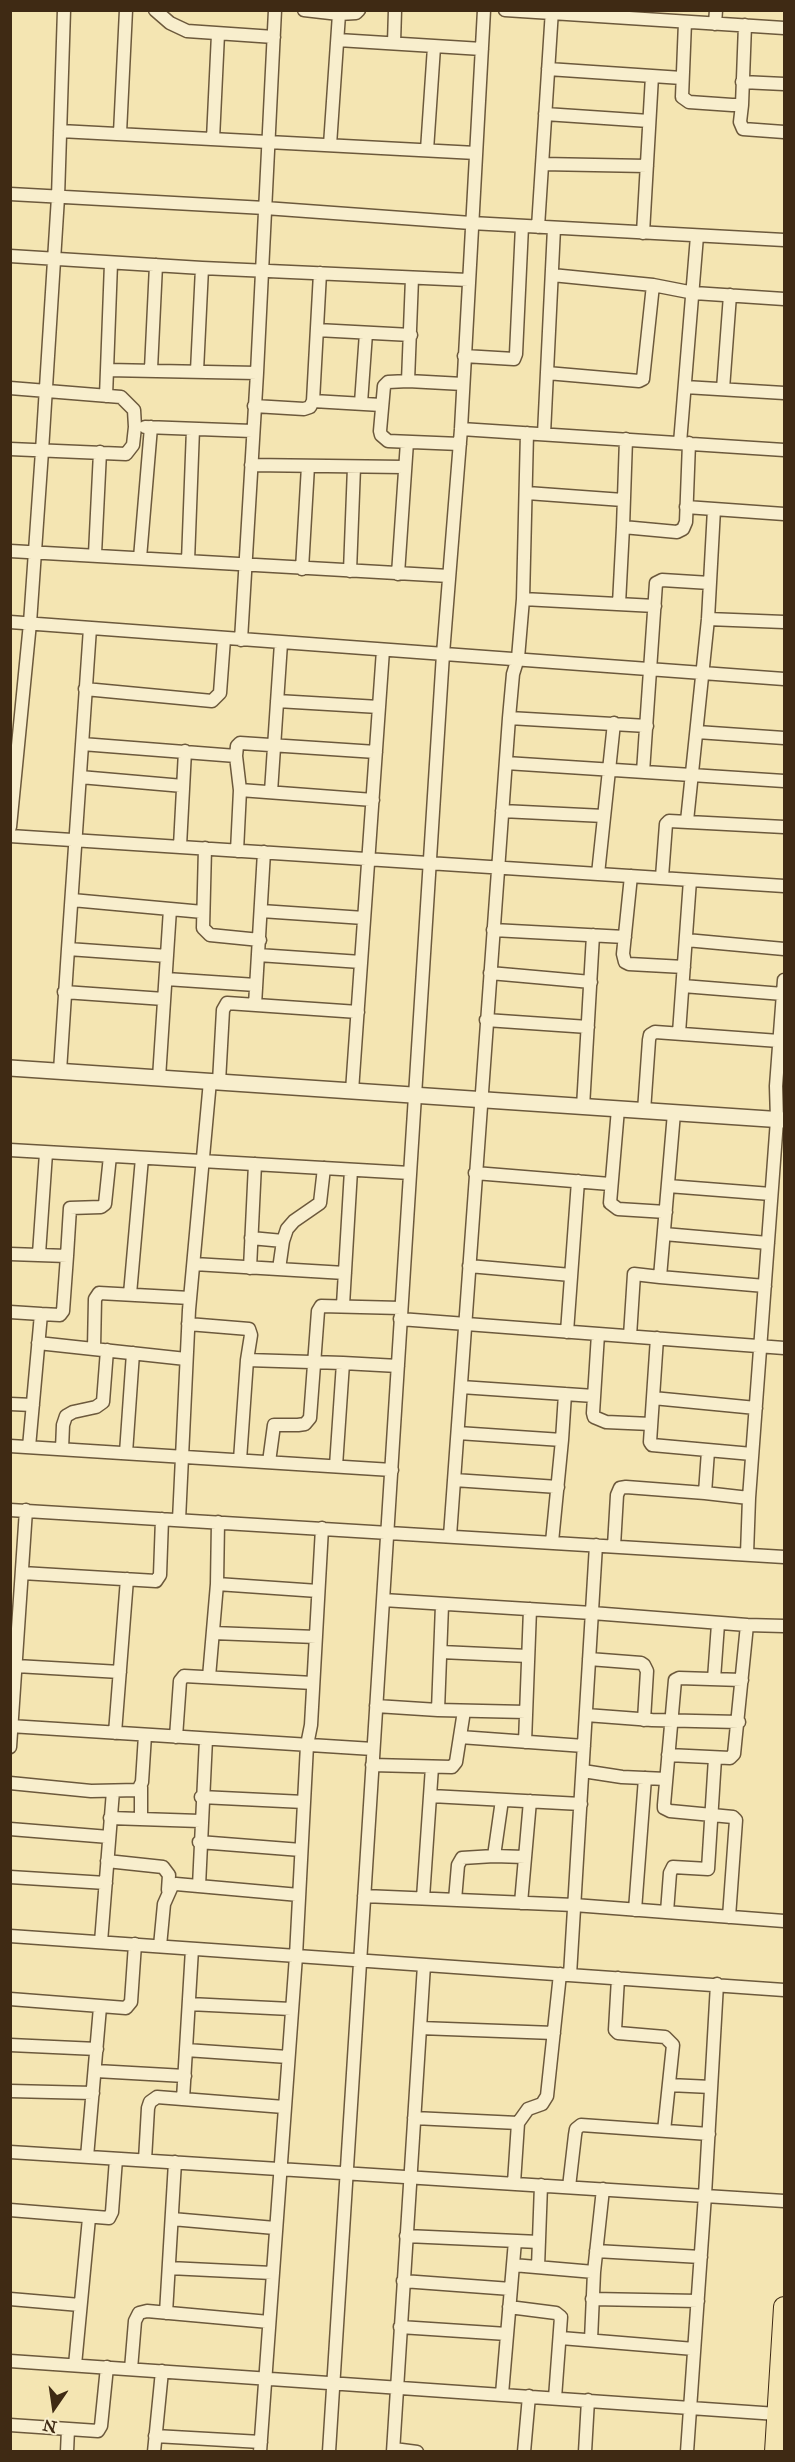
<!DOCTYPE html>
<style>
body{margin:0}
#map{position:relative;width:795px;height:2462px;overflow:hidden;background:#f4e5b2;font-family:"IM FELL Great Primer",serif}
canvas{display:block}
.frame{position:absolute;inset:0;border:12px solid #3f2a14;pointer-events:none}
.north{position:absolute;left:24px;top:2378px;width:60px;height:60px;-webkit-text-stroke:4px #f8eecd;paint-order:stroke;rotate:193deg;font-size:16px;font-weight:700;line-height:24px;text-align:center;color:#3f2a14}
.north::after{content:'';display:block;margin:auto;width:21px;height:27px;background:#3f2a14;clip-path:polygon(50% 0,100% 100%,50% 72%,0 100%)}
</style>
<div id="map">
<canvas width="795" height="2462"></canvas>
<div class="frame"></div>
<div class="north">N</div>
</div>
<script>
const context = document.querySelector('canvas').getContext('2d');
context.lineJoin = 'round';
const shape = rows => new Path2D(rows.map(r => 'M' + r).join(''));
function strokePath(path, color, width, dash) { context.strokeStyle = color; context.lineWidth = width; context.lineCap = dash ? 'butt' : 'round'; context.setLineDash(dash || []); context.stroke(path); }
const minor = shape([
 [155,10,170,23,187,31,274,37],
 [304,10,339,14,356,13,359,10],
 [505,10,784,28],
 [685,22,682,97,689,102,732,105,742,105,745,25],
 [715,24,716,10],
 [338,40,482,49],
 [394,43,395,10],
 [548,69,682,78],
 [742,82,784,84],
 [742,105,740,122,743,129,784,132],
 [545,114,649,121],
 [60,131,476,153],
 [120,133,126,10],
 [213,139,218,34],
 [330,145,339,14],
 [427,150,434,47],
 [542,164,647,166],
 [10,194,265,208,471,223,784,240],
 [538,227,552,10],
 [643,233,652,76],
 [10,256,202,268,468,280],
 [111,263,107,370,257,373],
 [552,275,653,285,694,293,784,299],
 [317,330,411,335],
 [464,356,514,359,516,354,522,226],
 [151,369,156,265],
 [197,371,202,268],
 [547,373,639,381,643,379,653,285],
 [408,381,412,278],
 [685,387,784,393],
 [10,388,121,397,134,410,135,427,133,445,126,454,10,449],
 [723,389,730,295],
 [106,396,107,370],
 [313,401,381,405],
 [361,403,366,333],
 [254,406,304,409,310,407,313,401,320,273],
 [145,427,252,431],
 [461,429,784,450],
 [544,434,554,228],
 [626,439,623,527,677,532,683,529,686,522,689,443],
 [680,443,697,236],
 [460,444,388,441,381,435,380,431,384,386,388,382,408,381,463,384],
 [251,465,404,467],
 [527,493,623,500],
 [686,507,784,514],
 [10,551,449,576],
 [95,554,100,452],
 [140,558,151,427],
 [188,561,193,429],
 [302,569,308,466],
 [350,571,354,467],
 [398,574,407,442],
 [523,599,655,606],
 [619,604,623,527],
 [708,619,784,622],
 [10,622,784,679],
 [241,640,257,373,275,10],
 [85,689,212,701,220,693,224,639],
 [277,701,379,707],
 [509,718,647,726],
 [697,732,784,738],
 [82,744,236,756],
 [506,763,784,781],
 [643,772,656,583,662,580,710,583],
 [80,777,183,786],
 [240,790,373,800],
 [271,792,281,643],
 [502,811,604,816],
 [687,821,708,619,714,509],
 [10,827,30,623,42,451,58,197,64,10],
 [10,836,784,886],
 [180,846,185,751],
 [205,848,203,928,210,935,260,940],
 [237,851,240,790,236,756,237,746,240,743,376,752],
 [598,874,614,723],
 [631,876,623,954,625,962,629,964,684,967],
 [662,877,666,824,669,821,784,827],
 [72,900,203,912],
 [261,911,364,918],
 [493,930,625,937],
 [686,940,784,949],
 [68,949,90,628],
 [258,955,361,962],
 [490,973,591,982],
 [166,979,256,985],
 [683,986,783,994],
 [64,992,164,999],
 [255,1005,264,852],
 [486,1020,588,1027],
 [679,1033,690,880],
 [60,1071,68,949,167,956],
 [159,1078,170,909],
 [219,1082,223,1010,227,1003,358,1012],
 [352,1091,383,650],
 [583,1107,593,935],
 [618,1109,610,1203,618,1209,666,1212],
 [644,1111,649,1040,650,1035,655,1032,779,1041],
 [10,1150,410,1173],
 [475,1173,610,1184],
 [668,1186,771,1194],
 [664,1234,768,1243],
 [251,1238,283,1241,279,1269],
 [283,1241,287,1229,294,1221,320,1203,324,1168],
 [10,1254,67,1256,63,1311,60,1315,41,1314],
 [39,1254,46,1153],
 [67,1256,70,1208,101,1207,105,1204,110,1156],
 [194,1264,345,1273],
 [469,1266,571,1275],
 [250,1268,255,1164],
 [660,1277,765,1286],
 [130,1294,142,1158],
 [343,1305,351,1170],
 [10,1312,41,1314,29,1447],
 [400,1319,784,1348],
 [188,1324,249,1329,251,1335,247,1360],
 [567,1332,578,1181],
 [598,1334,593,1413,594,1417,606,1422,651,1424],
 [630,1336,634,1274,660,1277,674,1113],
 [657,1338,650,1442,652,1445,752,1454],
 [38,1343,186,1359],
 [94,1348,95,1299,99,1293,190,1298],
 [461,1387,594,1396],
 [653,1398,756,1408],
 [10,1404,33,1405],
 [458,1433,562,1440,552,1542],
 [562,1440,565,1394],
 [10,1446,392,1470],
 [62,1449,63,1425,66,1416,73,1412,96,1407,103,1402,107,1350],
 [126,1453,133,1353],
 [240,1460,247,1360,343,1363],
 [269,1462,274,1425,298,1425,305,1424,310,1418,318,1311,321,1306,401,1308],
 [336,1466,343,1363,398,1366],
 [454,1480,558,1487],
 [705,1493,749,1498],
 [10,1510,784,1557],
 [179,1520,189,1310,210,1081],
 [450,1536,509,718,513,674,518,658,523,599,527,433],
 [614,1546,617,1495,620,1488,626,1487,705,1493,708,1451],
 [747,1554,749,1498,777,1120,776,1086,784,980],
 [22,1573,156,1581,160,1575,162,1519],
 [217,1584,318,1591],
 [383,1600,592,1613,747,1625,734,1754,730,1758,668,1755],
 [747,1625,784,1626],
 [213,1633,316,1637],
 [441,1652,528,1656],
 [589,1659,641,1663,644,1665,647,1671,644,1720],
 [16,1666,120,1672],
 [209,1677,217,1584,218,1522],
 [714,1679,718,1624],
 [376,1706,438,1710,526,1712],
 [438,1710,442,1605],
 [586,1715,652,1720,739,1722],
 [10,1726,373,1749],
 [115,1733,127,1579],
 [176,1737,180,1681,184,1676,313,1683],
 [460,1737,584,1746],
 [525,1742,530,1609],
 [10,1747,26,1510],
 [372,1765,452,1767,456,1762,464,1711],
 [583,1771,622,1777,666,1779],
 [10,1783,91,1791,138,1790,142,1782,145,1735],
 [141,1787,141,1819],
 [431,1796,581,1804],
 [201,1797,304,1802],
 [110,1818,200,1821],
 [10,1829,109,1837],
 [199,1842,301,1850],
 [494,1856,502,1800],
 [107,1861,163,1867,169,1875,168,1890],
 [10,1877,106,1883],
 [199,1886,206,1739],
 [364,1896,574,1905,784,1921],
 [423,1898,432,1767],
 [455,1900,458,1865,462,1858,494,1856,525,1857],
 [521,1903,530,1801],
 [635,1910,645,1778],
 [667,1912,670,1873,673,1867,708,1869,715,1758],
 [729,1917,736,1820,733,1817,670,1811,664,1808,664,1805,675,1680,679,1678,742,1680],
 [10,1936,784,1990],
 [101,1942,113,1791],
 [160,1946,164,1904,172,1886,176,1884,299,1895],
 [570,1975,596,1545],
 [618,1978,615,2030,618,2033,665,2037,673,2045,664,2131],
 [10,1999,126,2008,131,2002,135,1944],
 [189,2004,291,2009],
 [420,2028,554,2033],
 [10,2045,97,2049],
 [186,2050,288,2057],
 [96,2071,185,2076],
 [669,2085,711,2087],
 [10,2091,93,2093],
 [183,2099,192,1949],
 [414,2118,518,2123,528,2109,542,2104,547,2096,560,1974],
 [10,2152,784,2201],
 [87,2157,100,2007],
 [145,2160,148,2108,150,2102,157,2097,284,2107],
 [514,2183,518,2123],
 [569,2187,575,2135,576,2129,581,2125,709,2134],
 [10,2210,109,2218,112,2212,116,2159],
 [172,2219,275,2228],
 [406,2236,539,2242],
 [596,2251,701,2257],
 [513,2265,594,2272],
 [538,2267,541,2185],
 [169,2268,272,2273],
 [403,2281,511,2289],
 [10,2299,80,2305],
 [592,2299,698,2301],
 [509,2307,556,2313,561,2317,555,2398],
 [166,2313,175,2162],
 [400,2327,507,2334],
 [561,2338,694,2349],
 [591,2340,594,2272,603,2189],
 [10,2361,777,2414],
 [75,2365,89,2218],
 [131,2369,135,2321,139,2313,147,2311,269,2322],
 [502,2394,515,2241],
 [10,2425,98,2431,101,2426,107,2367],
 [155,2436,261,2442],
 [394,2449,417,2452],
 [67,2452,68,2429],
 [154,2452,162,2371],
 [260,2452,296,1956,307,1745,311,1725,322,1528],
 [329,2452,443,654,461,429,484,10],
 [393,2452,424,1965],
 [524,2452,529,2396],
 [585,2452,588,2400],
 [687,2452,705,2195,717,1984]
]);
const tertiary = shape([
 [10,1068,784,1120]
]);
const trunk = shape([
 [775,2452,784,2307]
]);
strokePath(minor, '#6c593c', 15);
strokePath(tertiary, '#6c593c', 18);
strokePath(trunk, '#3f2a14', 22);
strokePath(minor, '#f8eecd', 12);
strokePath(tertiary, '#f8eecd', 15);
strokePath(trunk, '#f4e5b2', 20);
</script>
